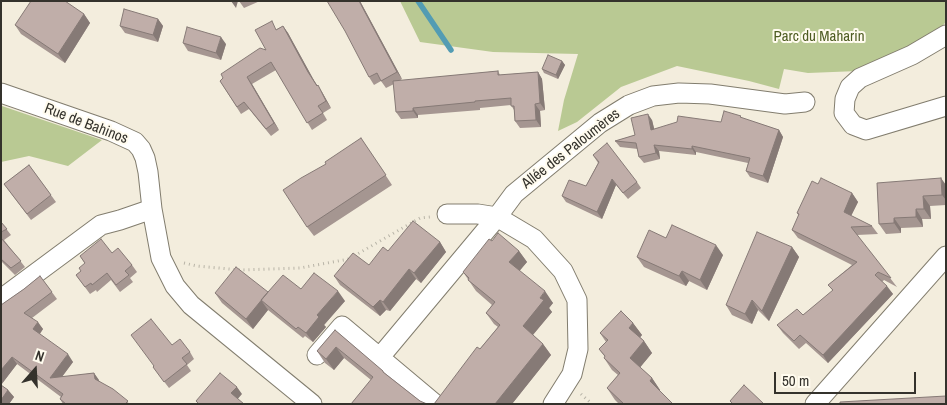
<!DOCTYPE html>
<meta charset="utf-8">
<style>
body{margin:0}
#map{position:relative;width:947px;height:405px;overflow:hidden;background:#f3eddd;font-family:"Archivo Narrow",sans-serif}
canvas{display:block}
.frame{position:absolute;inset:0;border:2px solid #34322c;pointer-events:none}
.north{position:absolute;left:10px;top:345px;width:50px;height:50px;-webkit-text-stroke:4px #fffbee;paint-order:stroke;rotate:19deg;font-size:14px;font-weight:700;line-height:20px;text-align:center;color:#34322c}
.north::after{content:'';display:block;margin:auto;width:18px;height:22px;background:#34322c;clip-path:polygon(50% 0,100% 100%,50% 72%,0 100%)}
.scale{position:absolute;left:774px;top:372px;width:142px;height:22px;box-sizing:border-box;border:2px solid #34322c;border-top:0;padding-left:6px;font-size:15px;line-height:18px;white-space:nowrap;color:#34322c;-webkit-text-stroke:4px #fffbee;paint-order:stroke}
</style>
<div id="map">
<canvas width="947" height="405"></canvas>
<div class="frame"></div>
<div class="north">N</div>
<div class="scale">50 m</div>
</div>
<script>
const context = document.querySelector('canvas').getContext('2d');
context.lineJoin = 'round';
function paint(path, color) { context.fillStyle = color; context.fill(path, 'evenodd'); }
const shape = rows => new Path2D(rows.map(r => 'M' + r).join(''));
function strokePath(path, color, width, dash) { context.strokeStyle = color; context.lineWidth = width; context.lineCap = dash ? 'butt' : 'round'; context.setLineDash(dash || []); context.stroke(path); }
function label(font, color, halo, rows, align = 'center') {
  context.font = font + ' "Archivo Narrow",sans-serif'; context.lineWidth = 4; context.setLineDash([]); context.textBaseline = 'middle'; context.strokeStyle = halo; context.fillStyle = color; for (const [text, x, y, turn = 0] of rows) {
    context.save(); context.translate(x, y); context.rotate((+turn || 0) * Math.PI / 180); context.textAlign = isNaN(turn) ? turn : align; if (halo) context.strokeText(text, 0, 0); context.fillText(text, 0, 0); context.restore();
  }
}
const green = shape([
 [400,1,946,1,946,22,941,27,898,52,858,71,808,73,784,69,779,89,749,81,677,66,621,87,577,122,558,131,564,100,578,54,493,52,420,42],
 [1,106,2,106,102,140,68,166,29,156,1,162]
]);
const stream = shape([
 [418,1,451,50]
]);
const path = shape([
 [354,256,420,218,430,217],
 [184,263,197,266,240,270,300,268,349,259],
 [581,394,592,404]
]);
const minor = shape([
 [946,35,912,55,860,78,850,87,845,99,844,113,853,125,866,130,946,106],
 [1,93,111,131,135,142,141,149,145,158,148,172,152,209,120,220,101,225,1,299],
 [152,209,161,258,175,286,191,305,312,404],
 [447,214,478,214,497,217,534,239,563,271,577,300,578,349,572,374,553,404],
 [317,355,342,326,435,404],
 [380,357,497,217,514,194,600,123,629,105,653,96,679,93,710,94,785,104,805,102],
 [815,404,946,256]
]);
const wall = shape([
 [239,1,260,1,244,8],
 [360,1,402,79,399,81,498,71,500,75,538,72,542,79,545,110,540,111,541,127,520,128,515,121,514,110,511,105,480,108,480,110,418,115,418,118,401,119,396,112,394,84,386,88,381,81,374,85,369,77],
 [84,14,90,23,65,63,21,34,15,25],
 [158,19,163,26,158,42,125,33,120,26],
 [283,26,288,33,313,79,322,92,331,108,323,113,327,120,312,130,276,70,252,84,279,130,271,136,249,109,241,114,220,81,266,50,277,29],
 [183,43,226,44,221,60,188,51],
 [562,61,565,65,558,79,544,73,542,69],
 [742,118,779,130,783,137,768,183,750,177,746,171,748,163,696,152,696,155,659,151,660,159,644,163,639,157,638,149,620,147,615,141,635,135,652,120,654,129,721,122],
 [361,138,392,185,314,236,307,227,326,164],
 [593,155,637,182,641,188,628,199,616,185,602,219,566,202,562,196,586,186,598,163],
 [29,165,56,202,31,220,4,184],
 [877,183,946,185,946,205,930,206,931,219,922,219,923,227,901,228,901,233,886,234,879,224],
 [818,184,852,193,858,202,851,216,872,226,878,234,857,235,897,287,884,280,882,282,893,294,828,363,806,343,799,349,783,333,777,325,803,315,833,291,828,285,852,265,798,238,792,230,799,216,797,213],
 [1,222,11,235,4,240,25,267,15,275,2,262,1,263],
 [666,238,723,255,707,290,689,281,686,286,644,267,637,257],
 [492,241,519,251,527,262,519,271,553,303,549,308,552,312,533,335,543,344,551,355,512,404,434,404,498,327,494,324,486,313,492,305,476,291,463,272],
 [440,242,446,252,421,283,416,279,390,311,386,310,380,316,340,285,334,276,369,265,388,251],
 [792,247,799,257,769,321,758,310,752,324,732,315,726,305],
 [112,253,132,265,137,272,130,278,133,282,120,292,111,280,97,292,96,290,90,294,76,275,81,271,85,264,80,256],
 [40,276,57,299,32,318,43,329,40,334,73,362,62,377,94,373,99,381,130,404,63,404,60,399,61,397,17,364,1,385,8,390,14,397,9,404,1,404,1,305,24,289],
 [301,289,345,301,324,325,326,327,313,342,305,336,303,338,268,310,253,329,222,303,215,293,268,292],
 [633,323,642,335,640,337,644,341,652,353,640,367,652,378,660,390,659,391,673,404,619,404,615,400,607,388,618,375,612,370,604,358,605,357,599,349,606,342,600,333],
 [335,330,386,374,420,401,351,404,371,380,344,358,334,370,325,363,317,351],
 [172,345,190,352,194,359,187,365,191,371,169,388,153,367]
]);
const shadedWall = shape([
 [231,1,238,1,236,8],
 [359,1,360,1,402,79,397,72],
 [84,14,90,23,65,63,58,54],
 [158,19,163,26,158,42,153,35],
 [283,26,288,33,321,93,308,72],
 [221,37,226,44,221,60,216,53],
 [562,61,565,65,558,79,556,75],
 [538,72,542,79,545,110,540,103],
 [247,77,252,84,279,130,274,123],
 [318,85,322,92,331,108,326,101],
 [535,104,540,111,541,127,536,120],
 [413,108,418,115,418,118,413,111],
 [648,114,652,120,656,136,651,130],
 [779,130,783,137,768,183,763,176],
 [654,145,659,151,660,159,656,153],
 [692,146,696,152,696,155,692,149],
 [941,178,946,185,946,200,942,195],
 [612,179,616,185,602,219,597,212],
 [852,193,858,202,849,220,844,212],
 [923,196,930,206,931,219,924,209],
 [916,209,922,219,923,227,916,217],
 [894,218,901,228,901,233,894,223],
 [440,242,446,252,421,283,414,273],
 [716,245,723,255,707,290,700,280],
 [792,247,799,257,769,321,762,311],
 [519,251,527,262,517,274,509,262],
 [409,269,416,279,390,311,383,302],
 [682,271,689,281,686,286,679,276],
 [887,286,893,294,828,363,823,355],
 [338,291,345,301,324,325,326,327,313,342,306,333,317,315],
 [545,291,553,303,549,308,552,312,531,337,523,326],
 [268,292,261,300,268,310,253,329,246,319],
 [380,300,386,310,380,316,373,307],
 [752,300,758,310,752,324,745,314],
 [38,322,43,329,38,336,33,329],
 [633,323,642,335,638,340,629,328],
 [644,341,652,353,638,370,630,358],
 [543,344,551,355,512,404,495,404],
 [336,347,344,358,334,370,326,359],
 [68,354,73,362,55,386,50,378],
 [12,357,17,364,1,385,1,370],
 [94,373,99,380,100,386,95,379],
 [652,378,660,390,658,393,650,381],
 [237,387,242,394,236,401,231,393],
 [8,390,14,397,9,404,1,404,1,400]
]);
const building = shape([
 [31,1,65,1,84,14,58,54,15,25,31,1],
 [327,1,359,1,397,72,381,81,377,73,369,77,345,31,327,1],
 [124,9,158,19,153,35,120,26,124,9],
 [272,21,276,30,283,26,308,72,317,86,318,85,326,101,318,106,323,113,307,123,271,62,247,77,274,123,266,129,244,102,237,107,220,81,223,78,221,74,260,48,266,50,255,30,272,21],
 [187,27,221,37,216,53,183,43,187,27],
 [548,55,562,61,556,75,542,69,548,55],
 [498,71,498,75,538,72,540,103,535,104,536,120,515,121,514,106,511,106,511,98,475,101,475,102,413,108,413,111,396,112,393,81,498,71],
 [724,111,741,116,740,117,779,130,763,176,746,171,750,158,692,146,692,149,654,145,656,153,639,157,636,143,615,141,635,135,631,118,648,114,651,130,677,122,678,116,721,122,724,111],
 [361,138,386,175,307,227,283,190,301,178,326,164,325,162,361,138],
 [607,143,637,182,623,193,612,179,597,212,562,196,569,180,586,186,599,162,593,155,607,143],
 [29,165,51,195,27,214,4,184,29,165],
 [821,178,852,193,844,212,872,226,851,227,891,278,878,272,875,275,887,286,823,355,800,335,794,341,777,325,797,309,803,315,833,290,828,285,857,262,792,230,799,214,797,213,812,181,818,184,821,178],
 [941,178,942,195,923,196,924,209,916,209,916,217,894,218,894,223,879,224,877,183,941,178],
 [413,221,440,242,414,273,409,269,383,302,380,300,373,307,334,276,353,253,369,265,383,247,388,251,413,221],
 [1,222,7,229,1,232,1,222],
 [672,225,716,245,700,280,682,271,679,276,637,257,649,230,666,238,672,225],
 [757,232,792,247,762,311,752,300,745,314,726,305,757,232],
 [498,233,519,251,509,262,545,291,540,298,544,300,523,326,543,344,495,404,434,404,477,347,480,349,500,325,486,313,495,302,468,280,469,278,463,272,489,239,492,241,498,233],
 [1,238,21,261,11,268,1,259,1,238],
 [101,239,112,253,118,248,132,265,125,271,129,275,116,285,107,273,92,285,91,283,85,287,76,275,81,271,79,268,85,263,80,256,101,239],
 [236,267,268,292,246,319,215,293,236,267],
 [314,273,338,291,317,315,319,317,306,333,298,327,296,329,261,300,283,275,301,289,314,273],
 [40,276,52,292,24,313,38,322,33,329,68,354,50,378,94,373,95,379,113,389,128,401,125,404,66,404,60,399,63,394,12,357,1,370,1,305,24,289,40,276],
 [621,311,633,323,629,328,644,341,630,358,652,378,650,381,673,404,624,404,607,388,620,373,604,358,605,356,599,349,608,340,600,333,621,311],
 [151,319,172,345,180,339,190,352,182,358,187,364,164,382,153,367,154,366,131,335,151,319],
 [335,330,383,371,383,372,420,401,427,404,351,404,373,377,336,347,326,359,317,351,335,330],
 [220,373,237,387,231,393,244,404,199,404,196,401,220,373],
 [1,385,8,390,1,400,1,385],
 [744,385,764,404,733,404,730,401,744,385],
 [946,396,946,404,840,404,840,402,946,396]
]);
const parkNames = [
 ["Parc du Maharin",819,37]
];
const streetNames = [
 ["Rue de Bahinos",86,124,21],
 ["Allée des Paloumères",571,149,-38]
];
paint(green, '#b9c993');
strokePath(stream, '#539cb3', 5.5);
strokePath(minor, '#827d6e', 21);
strokePath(path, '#b8b4a7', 3, [1, 4]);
strokePath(minor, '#fff', 19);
paint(wall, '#a59691');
paint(shadedWall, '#867a76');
paint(building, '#c0aea9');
strokePath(building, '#867a76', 1);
label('15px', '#4e5c22', '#fffbee', parkNames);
label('15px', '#34322c', '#fffbee', streetNames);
</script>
